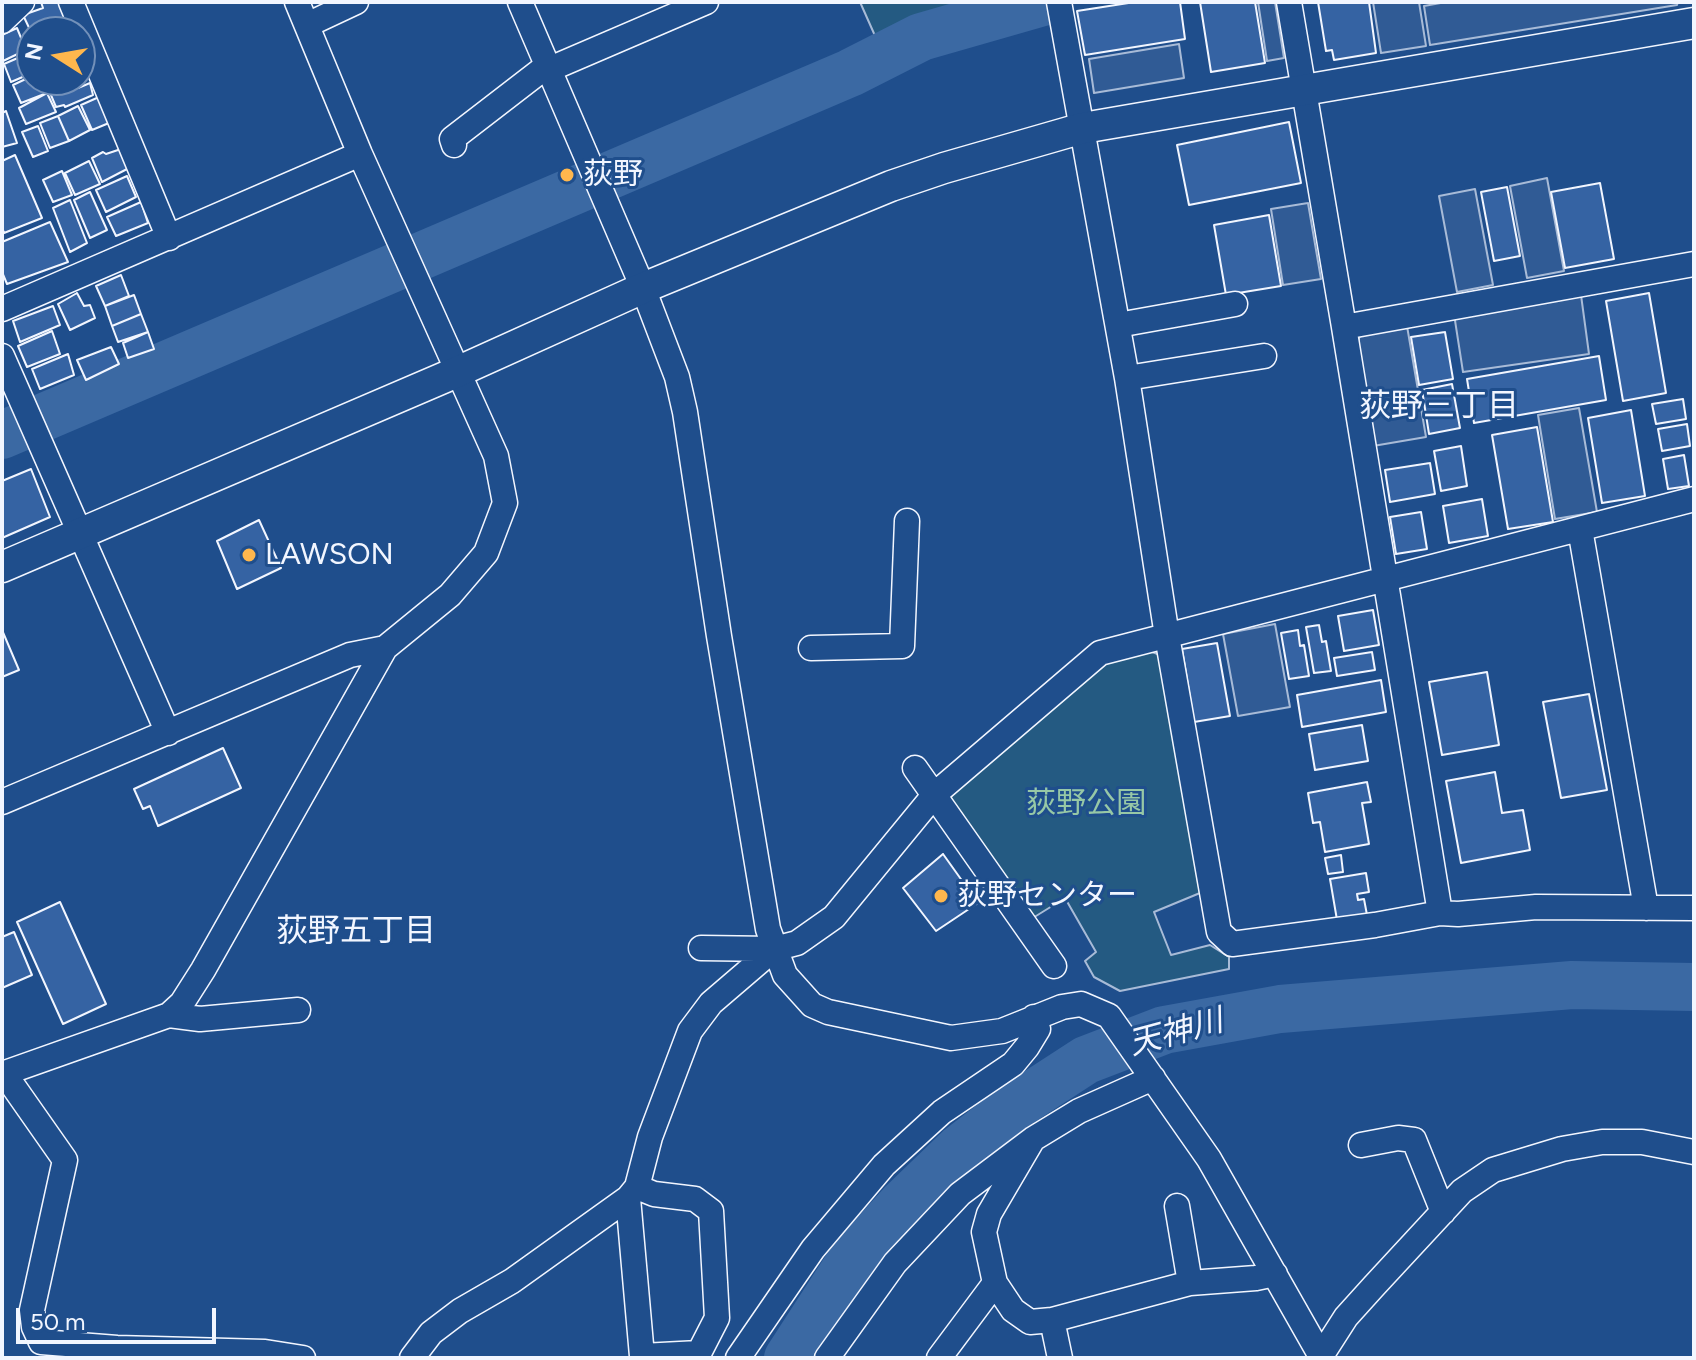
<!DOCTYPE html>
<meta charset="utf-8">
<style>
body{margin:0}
#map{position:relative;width:1696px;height:1360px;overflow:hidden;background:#1f4e8c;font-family:Figtree,sans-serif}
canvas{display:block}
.frame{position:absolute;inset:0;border:4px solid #f2f6ff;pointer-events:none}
.north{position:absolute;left:16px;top:16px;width:80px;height:80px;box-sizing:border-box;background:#1f4e8c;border:2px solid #7391ba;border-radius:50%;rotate:281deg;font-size:22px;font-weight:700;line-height:32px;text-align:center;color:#f2f6ff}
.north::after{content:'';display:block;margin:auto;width:28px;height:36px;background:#ffb74d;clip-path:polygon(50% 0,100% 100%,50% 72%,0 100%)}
.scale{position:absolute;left:16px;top:1308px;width:200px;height:36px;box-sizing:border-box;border:4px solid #f2f6ff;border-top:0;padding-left:10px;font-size:24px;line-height:28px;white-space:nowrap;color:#f2f6ff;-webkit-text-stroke:6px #1f4e8c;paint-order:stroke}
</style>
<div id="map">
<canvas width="1696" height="1360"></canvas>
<div class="frame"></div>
<div class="north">N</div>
<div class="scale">50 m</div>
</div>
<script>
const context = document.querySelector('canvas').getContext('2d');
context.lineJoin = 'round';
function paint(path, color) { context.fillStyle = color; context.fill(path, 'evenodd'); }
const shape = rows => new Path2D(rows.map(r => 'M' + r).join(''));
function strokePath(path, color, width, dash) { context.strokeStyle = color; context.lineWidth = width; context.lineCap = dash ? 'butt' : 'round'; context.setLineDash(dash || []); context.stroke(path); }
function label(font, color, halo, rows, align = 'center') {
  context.font = font + ' Figtree,"Noto Sans JP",sans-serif'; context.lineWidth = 6; context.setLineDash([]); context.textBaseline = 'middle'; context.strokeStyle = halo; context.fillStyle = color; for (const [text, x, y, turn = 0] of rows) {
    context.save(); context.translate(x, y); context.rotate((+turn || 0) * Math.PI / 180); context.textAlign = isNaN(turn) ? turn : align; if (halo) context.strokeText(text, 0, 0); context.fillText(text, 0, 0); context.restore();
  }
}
const green = shape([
 [860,2,981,2,876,38,860,2],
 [1147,650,1160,655,1200,893,1154,912,1171,955,1210,945,1229,957,1229,969,1120,991,1094,977,1085,961,1096,952,1065,898,1028,921,951,807,951,796,966,779,1102,661,1147,650]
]);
const parking = shape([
 [1258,2,1275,2,1284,58,1267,61,1258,2],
 [1373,2,1419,2,1426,46,1381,53,1373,2],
 [1446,2,1678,2,1677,5,1430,45,1424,6,1446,2],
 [1179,44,1184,78,1094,93,1089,59,1179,44],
 [1547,178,1564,271,1527,278,1510,186,1547,178],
 [1475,189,1493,285,1457,292,1439,196,1475,189],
 [1308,203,1321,279,1283,285,1271,209,1308,203],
 [1581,295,1589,354,1463,372,1454,314,1581,295],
 [1407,326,1426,437,1373,446,1357,346,1360,335,1407,326],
 [1579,408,1597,512,1555,519,1538,415,1579,408],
 [1275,624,1290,707,1238,716,1223,634,1275,624]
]);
const river = shape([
 [2,435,850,73,921,37,1043,2],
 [788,1358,852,1259,903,1203,959,1149,1012,1108,1086,1060,1164,1030,1280,1009,1572,985,1694,987]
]);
const building = shape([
 [41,2,60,2,68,23,49,32,32,34,23,15,43,8,41,2],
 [1135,2,1180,2,1185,39,1085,55,1077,11,1135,2],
 [1200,2,1255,2,1265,63,1211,72,1200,2],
 [1318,2,1369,2,1376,53,1334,60,1332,50,1326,51,1318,2],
 [17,28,26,50,3,61,2,35,17,28],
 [29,53,32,73,11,82,4,64,29,53],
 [32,76,32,80,41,80,47,93,21,103,13,85,32,76],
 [69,80,75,80,78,88,90,83,93,95,65,107,64,105,56,107,48,88,69,80],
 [47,93,56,112,26,124,19,108,47,93],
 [99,97,109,123,92,130,81,105,99,97],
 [78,106,90,130,69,141,58,116,78,106],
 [6,111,17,143,2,147,2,113,6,111],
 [58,116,69,141,50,148,40,123,58,116],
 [1289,122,1301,183,1189,205,1177,145,1289,122],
 [38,126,48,151,33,157,22,132,38,126],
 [121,149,129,168,102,182,92,158,103,152,106,154,121,149],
 [15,155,42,218,4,233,2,227,2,161,15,155],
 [89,161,100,184,75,195,65,173,89,161],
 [62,171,72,195,53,202,43,180,62,171],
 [127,176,136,197,106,212,96,190,127,176],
 [1600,183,1614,259,1565,268,1551,192,1600,183],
 [1507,187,1520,256,1494,261,1481,192,1507,187],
 [90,192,107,230,90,238,74,200,90,192],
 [70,200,87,243,70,252,53,208,70,200],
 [141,202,148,223,116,236,107,217,141,202],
 [1269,215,1281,286,1226,295,1214,225,1269,215],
 [50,222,68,262,7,284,2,272,2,242,50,222],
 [121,275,129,296,105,306,96,286,121,275],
 [77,293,84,306,90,305,95,318,70,330,58,304,77,293],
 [1649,293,1666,393,1623,401,1606,301,1649,293],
 [134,295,141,314,112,326,105,306,134,295],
 [53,306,60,325,20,342,13,321,53,306],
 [141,314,148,332,118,342,112,326,141,314],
 [52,331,60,354,27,367,18,346,52,331],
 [148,332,154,349,128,358,123,343,148,332],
 [1445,332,1453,379,1419,385,1411,337,1445,332],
 [111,347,119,364,86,380,77,360,111,347],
 [68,354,74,375,40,389,32,369,68,354],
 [1599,356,1606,400,1474,423,1467,379,1599,356],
 [1452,384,1460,428,1429,434,1422,390,1452,384],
 [1683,399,1686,419,1656,424,1652,404,1683,399],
 [1631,410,1645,496,1602,503,1588,418,1631,410],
 [1687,424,1690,446,1662,451,1658,429,1687,424],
 [1537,427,1553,522,1508,529,1492,435,1537,427],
 [1461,446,1467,486,1441,491,1434,451,1461,446],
 [1684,455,1689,486,1668,489,1663,459,1684,455],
 [1430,463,1435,494,1390,502,1385,470,1430,463],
 [31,469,50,517,2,538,2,481,31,469],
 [1482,499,1488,536,1449,543,1443,506,1482,499],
 [1421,512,1427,549,1396,554,1390,517,1421,512],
 [259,520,281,568,237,589,217,541,259,520],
 [1373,610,1379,645,1344,651,1338,616,1373,610],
 [1319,625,1322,642,1326,641,1331,671,1314,673,1306,627,1319,625],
 [2,630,19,670,2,677,2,630],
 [1298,630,1300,646,1304,645,1309,676,1289,679,1281,633,1298,630],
 [1217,643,1230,716,1194,722,1182,649,1217,643],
 [1372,652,1375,670,1337,676,1334,658,1372,652],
 [1487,672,1499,745,1442,755,1429,682,1487,672],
 [1381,680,1386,712,1302,727,1297,695,1381,680],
 [1589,694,1607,790,1561,798,1543,702,1589,694],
 [1362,725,1368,761,1315,770,1309,734,1362,725],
 [223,748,241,788,158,826,150,806,143,809,134,789,223,748],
 [1495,772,1502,813,1523,810,1530,850,1461,863,1446,781,1495,772],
 [1367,782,1371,802,1362,803,1369,844,1325,852,1320,822,1313,823,1308,793,1367,782],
 [943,854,978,903,936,931,903,888,943,854],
 [1341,855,1343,872,1328,874,1325,858,1341,855],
 [1366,873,1369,892,1357,894,1358,900,1364,899,1367,915,1337,920,1330,879,1366,873],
 [60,902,106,1004,63,1024,17,922,60,902],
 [14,932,32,975,2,988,2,937,14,932]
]);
const minor = shape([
 [71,2,169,238],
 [520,2,643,288,677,377,685,412,719,636,768,929,785,975,812,1005,828,1012,951,1038,1002,1031,1062,1007,1081,1004,1109,1016,1209,1159,1322,1358],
 [1059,2,1127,378,1167,636,1219,932,1232,944,1375,925,1440,913,1458,914,1536,907,1694,908],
 [1289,2,1344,327,1694,264],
 [2,21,22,2],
 [307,25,356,2],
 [550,69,706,2],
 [454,145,452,139,548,65],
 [2,309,360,154],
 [1118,325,1235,304],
 [1344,327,1440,913],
 [2,356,168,733],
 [1127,378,1264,356],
 [1580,529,1646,908],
 [811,648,902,646,907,521],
 [915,768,1054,966],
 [2,802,350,655,385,648],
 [701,948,774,949,797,943,834,917,935,794,1100,653,1694,499],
 [169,1015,200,1019,298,1010],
 [4,1073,65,1160,32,1310,34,1327,41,1342,117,1348,265,1352,303,1358],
 [2,1074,169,1015,182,1003,203,970,385,648,450,595,486,553,505,503,496,456,360,154,297,2],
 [1033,1139,989,1214,984,1232,995,1283,1013,1310,1030,1322,1052,1320,1190,1283,1256,1278,1275,1274],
 [1361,1145,1398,1138,1414,1140,1443,1212],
 [628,1198,642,1356,699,1353,717,1318,711,1211,695,1199,654,1194,637,1187],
 [1177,1206,1190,1283],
 [1052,1320,1060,1358],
 [1321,1356,1346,1317,1374,1286,1462,1191,1493,1170,1562,1149,1602,1142,1642,1142,1694,1152],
 [412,1358,431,1333,460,1311,512,1281,628,1198,637,1187,650,1137,690,1031,711,1003,774,949],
 [738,1358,813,1249,884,1165,942,1112,1013,1064,1027,1047,1038,1029,1034,1017],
 [827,1358,895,1263,960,1194,1033,1139,1079,1111,1153,1078],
 [939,1358,995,1283]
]);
const tertiary = shape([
 [2,567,457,372,643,288,891,186,944,168,1083,128,1694,23]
]);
const markers = [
 [567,175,8,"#ffb74d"],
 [249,555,8,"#ffb74d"],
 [941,896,8,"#ffb74d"]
];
const poiNames = [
 ["荻野",583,175],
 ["LAWSON",265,555],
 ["荻野センター",957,896]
];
const parkNames = [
 ["荻野公園",1086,804]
];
const neighbourhoodNames = [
 ["荻野三丁目",1439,407],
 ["荻野五丁目",356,932]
];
const waterNames = [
 ["天神川",1176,1033,-15]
];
paint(green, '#245a82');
strokePath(green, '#a8bbd7', 2);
paint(parking, '#305b95');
strokePath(parking, '#a8bbd7', 2);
strokePath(river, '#3b69a3', 48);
paint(building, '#3563a3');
strokePath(building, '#f2f6ff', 2);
strokePath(minor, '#f2f6ff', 27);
strokePath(tertiary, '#f2f6ff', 33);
strokePath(minor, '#1f4e8c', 24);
strokePath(tertiary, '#1f4e8c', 30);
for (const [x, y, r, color] of markers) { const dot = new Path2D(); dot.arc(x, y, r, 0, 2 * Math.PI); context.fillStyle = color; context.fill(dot); strokePath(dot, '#1f4e8c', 3); }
label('30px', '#f2f6ff', '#1f4e8c', poiNames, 'left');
label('30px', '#97c8a6', '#1f4e8c', parkNames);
label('32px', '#f2f6ff', '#1f4e8c', neighbourhoodNames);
label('italic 32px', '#f2f6ff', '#1f4e8c', waterNames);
</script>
